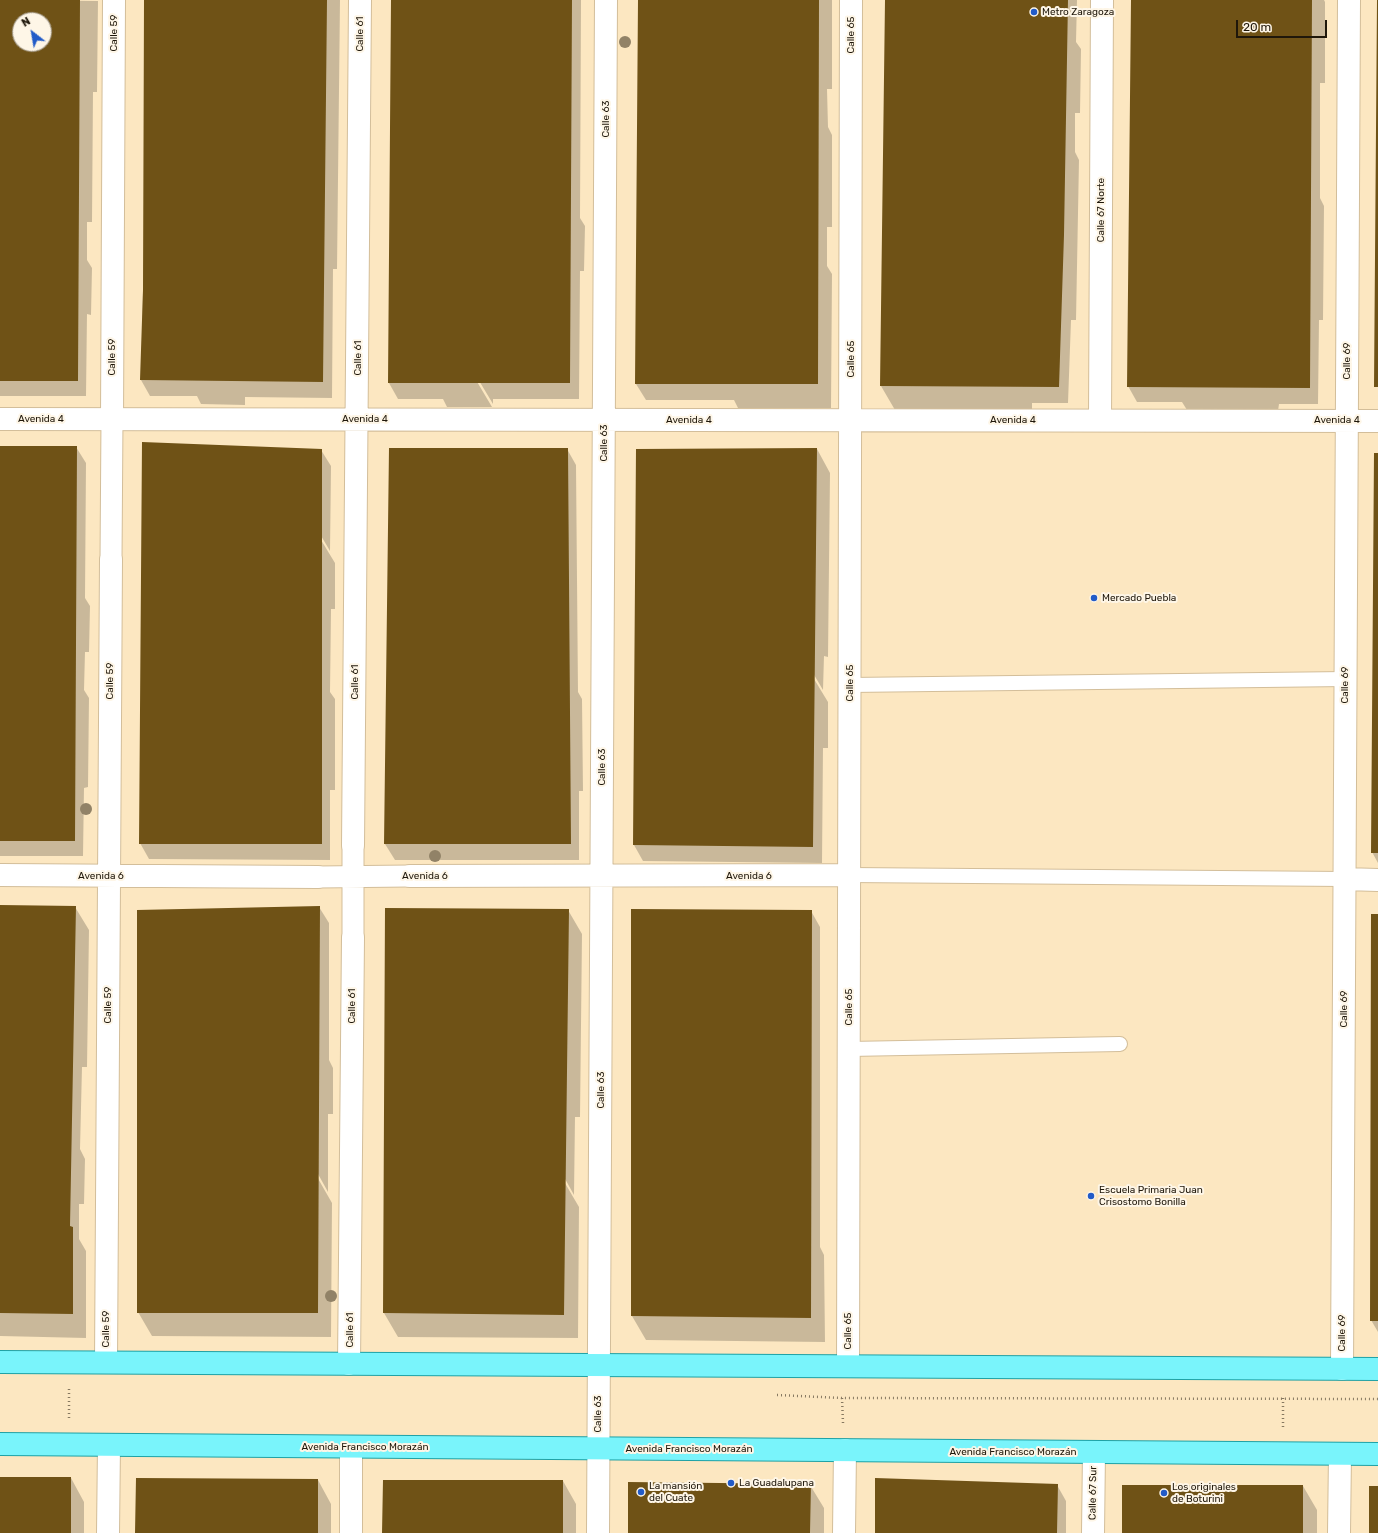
<!DOCTYPE html>
<meta charset="utf-8">
<style>
body{margin:0}
#map{position:relative;width:1378px;height:1533px;overflow:hidden;background:#fce7c1;font-family:Rubik,sans-serif}
canvas{display:block}
.north{position:absolute;left:12px;top:12px;width:40px;height:40px;box-sizing:border-box;background:#fef6e7;border:1px solid #a59d8f;border-radius:50%;rotate:329deg;font-size:11px;font-weight:700;line-height:16px;text-align:center;color:#1f170a}
.north::after{content:'';display:block;margin:auto;width:14px;height:18px;background:#225bc8;clip-path:polygon(50% 0,100% 100%,50% 72%,0 100%)}
.scale{position:absolute;left:1236px;top:20px;width:91px;height:18px;box-sizing:border-box;border:2px solid #1f170a;border-top:0;padding-left:5px;font-size:12px;line-height:14px;white-space:nowrap;color:#1f170a;-webkit-text-stroke:3px #fef6e7;paint-order:stroke}
</style>
<div id="map">
<canvas width="1378" height="1533"></canvas>
<div class="north">N</div>
<div class="scale">20 m</div>
</div>
<script>
const context = document.querySelector('canvas').getContext('2d');
context.lineJoin = 'round';
function paint(path, color) { context.fillStyle = color; context.fill(path, 'evenodd'); }
const shape = rows => new Path2D(rows.map(r => 'M' + r).join(''));
function strokePath(path, color, width, dash) { context.strokeStyle = color; context.lineWidth = width; context.lineCap = dash ? 'butt' : 'round'; context.setLineDash(dash || []); context.stroke(path); }
function label(font, color, halo, rows, align = 'center') {
  context.font = font + ' Rubik,sans-serif'; context.lineWidth = 4; context.setLineDash([]); context.textBaseline = 'middle'; context.strokeStyle = halo; context.fillStyle = color; for (const [text, x, y, turn = 0] of rows) {
    context.save(); context.translate(x, y); context.rotate((+turn || 0) * Math.PI / 180); context.textAlign = isNaN(turn) ? turn : align; if (halo) context.strokeText(text, 0, 0); context.fillText(text, 0, 0); context.restore();
  }
}
const shadow = shape([
 [0,0,98,1,97,92,93,92,92,222,87,222,87,260,92,268,91,315,87,314,86,396,0,396],
 [20,20,44,20,44,44,20,44],
 [145,0,340,0,337,269,333,269,332,398,245,397,245,405,201,404,197,396,150,396,141,380,144,245],
 [392,0,581,0,580,218,585,226,584,271,580,271,579,399,493,399,493,404,478,379,476,380,492,407,447,407,443,399,398,399,389,383],
 [639,0,832,0,832,89,827,89,828,127,832,135,832,227,827,227,827,266,832,274,831,408,738,408,734,400,646,400,636,384],
 [886,0,1077,0,1076,42,1081,49,1080,113,1075,113,1075,152,1079,160,1076,320,1071,320,1068,403,1032,403,1032,411,895,410,881,386],
 [1132,0,1324,0,1325,2,1325,83,1320,83,1320,198,1324,206,1323,320,1319,320,1318,404,1279,404,1278,411,1187,410,1182,402,1137,402,1128,386],
 [0,447,76,447,86,463,85,598,90,606,89,652,85,652,84,690,89,698,88,787,84,788,83,856,0,856],
 [567,449,576,465,578,692,582,699,583,791,579,791,579,860,395,860,385,844],
 [817,449,830,473,828,657,824,656,823,690,813,673,811,674,828,702,828,748,823,748,822,863,643,861,634,845,637,450],
 [321,450,331,466,330,551,320,534,318,535,335,563,335,609,331,609,330,692,335,699,335,790,330,790,330,860,149,859,140,843],
 [1378,454,1378,863,1372,852],
 [0,906,75,907,89,930,87,1067,82,1067,80,1149,85,1159,84,1204,79,1204,79,1239,86,1251,86,1338,0,1336],
 [319,907,329,923,329,1060,333,1068,333,1114,328,1114,328,1192,318,1174,316,1175,332,1203,331,1337,152,1336,138,1312],
 [386,909,568,910,582,934,580,1117,575,1117,574,1195,564,1177,562,1178,579,1207,578,1338,398,1337,384,1313],
 [811,911,820,927,820,1247,824,1255,825,1342,646,1340,632,1316,632,1137],
 [1378,915,1378,1332,1371,1320],
 [0,1478,71,1478,84,1502,84,1533,0,1533],
 [318,1480,331,1504,331,1533,136,1533],
 [563,1481,576,1504,576,1533,383,1533],
 [810,1485,824,1508,824,1533,629,1533],
 [1057,1485,1066,1501,1066,1533,876,1533],
 [1303,1486,1317,1510,1317,1533,1123,1533]
]);
const building = shape([
 [0,0,80,0,78,381,0,381],
 [20,20,44,20,44,44,20,44],
 [144,0,327,0,323,382,140,380,143,290],
 [391,0,572,0,570,383,388,383],
 [638,0,819,0,818,384,635,384],
 [885,0,1068,0,1064,235,1059,387,880,386],
 [1131,0,1312,0,1310,388,1127,387],
 [1377,0,1378,0,1378,387,1374,387],
 [142,442,322,449,322,844,139,844],
 [0,446,77,446,75,841,0,841],
 [389,448,568,448,571,844,384,844],
 [817,448,813,847,633,845,636,449],
 [1374,453,1378,453,1378,853,1371,853],
 [0,905,76,906,70,1226,73,1227,73,1314,0,1313],
 [320,906,318,1313,137,1313,137,910],
 [385,908,569,909,564,1315,383,1313],
 [631,909,812,910,811,1318,631,1316],
 [1371,914,1378,914,1378,1321,1370,1321],
 [0,1477,71,1477,71,1533,0,1533],
 [136,1478,318,1479,318,1533,135,1533],
 [875,1478,1058,1484,1057,1533,875,1533],
 [383,1480,563,1480,563,1533,382,1533],
 [628,1482,811,1484,810,1533,628,1533],
 [1122,1485,1303,1485,1303,1533,1122,1533],
 [1369,1486,1378,1486,1378,1533,1369,1533]
]);
const path = shape([
 [777,1395,842,1398,1378,1399],
 [842,1398,843,1423],
 [69,1418,69,1389],
 [1283,1427,1283,1398]
]);
const service = shape([
 [850,685,1346,679],
 [849,875,1344,879],
 [849,1049,1120,1044]
]);
const pedestrian = shape([
 [111,560,112,419],
 [318,877,410,876],
 [353,938,353,845]
]);
const minor = shape([
 [0,419,1378,421],
 [112,419,114,0],
 [1100,420,1102,0],
 [353,845,360,0],
 [0,875,318,877],
 [410,876,849,875],
 [1344,879,1378,880],
 [106,1362,111,560],
 [349,1364,353,938],
 [848,1366,851,0],
 [1342,1369,1349,0],
 [108,1533,109,1445],
 [351,1533,351,1447],
 [598,1533,606,0],
 [844,1533,845,1450],
 [1093,1533,1094,1452],
 [1339,1533,1340,1454]
]);
const primary = shape([
 [0,1362,1378,1369],
 [0,1444,1378,1454]
]);
const trees = [
 [625,42],
 [86,809],
 [435,856],
 [331,1296]
];
const markers = [
 [1034,12,4,"#225bc8"],
 [1094,598,4,"#225bc8"],
 [1091,1196,4,"#225bc8"],
 [731,1483,4,"#225bc8"],
 [641,1492,4,"#225bc8"],
 [1164,1493,4,"#225bc8"]
];
const poiNames = [
 ["Metro Zaragoza",1042,12],
 ["Mercado Puebla",1102,598],
 ["Escuela Primaria Juan",1099,1190],
 ["Crisostomo Bonilla",1099,1202],
 ["La Guadalupana",739,1483],
 ["La mansión",649,1486],
 ["del Cuate",649,1498],
 ["Los originales",1172,1487],
 ["de Boturini",1172,1499]
];
const streetNames = [
 ["Calle 59",114,33,-90],
 ["Calle 61",360,34,-90],
 ["Calle 65",851,35,-90],
 ["Calle 63",606,119,-90],
 ["Calle 67 Norte",1101,210,-90],
 ["Calle 59",112,357,-90],
 ["Calle 61",358,358,-90],
 ["Calle 65",851,359,-90],
 ["Calle 69",1347,361,-90],
 ["Avenida 4",41,419],
 ["Avenida 4",365,419],
 ["Avenida 4",689,420],
 ["Avenida 4",1013,420],
 ["Avenida 4",1337,420],
 ["Calle 63",604,443,-90],
 ["Calle 59",110,681,-90],
 ["Calle 61",355,682,-90],
 ["Calle 65",850,683,-90],
 ["Calle 69",1345,685,-90],
 ["Calle 63",602,767,-90],
 ["Avenida 6",101,876],
 ["Avenida 6",425,876],
 ["Avenida 6",749,876],
 ["Calle 59",108,1005,-90],
 ["Calle 61",352,1006,-90],
 ["Calle 65",849,1007,-90],
 ["Calle 69",1344,1009,-90],
 ["Calle 63",601,1090,-90],
 ["Calle 59",106,1329,-90],
 ["Calle 61",350,1330,-90],
 ["Calle 65",848,1331,-90],
 ["Calle 69",1342,1333,-90],
 ["Calle 63",598,1414,-90],
 ["Avenida Francisco Morazán",365,1447],
 ["Avenida Francisco Morazán",689,1449],
 ["Avenida Francisco Morazán",1013,1452],
 ["Calle 67 Sur",1093,1493,-89]
];
paint(shadow, '#0003');
paint(building, '#6f5216');
strokePath(service, '#d3be9a', 16);
strokePath(pedestrian, '#d3be9a', 23);
strokePath(minor, '#d3be9a', 24);
strokePath(primary, '#1fa1a5', 24);
strokePath(path, '#867860', 2.5, [1, 3]);
strokePath(service, '#fff', 14);
strokePath(pedestrian, '#fff', 21);
strokePath(minor, '#fff', 22);
strokePath(primary, '#79f4fb', 22);
context.fillStyle = '#918267';
for (const [x, y] of trees) { context.beginPath(); context.arc(x, y, 6, 0, 2 * Math.PI); context.fill(); }
for (const [x, y, r, color] of markers) { const dot = new Path2D(); dot.arc(x, y, r, 0, 2 * Math.PI); context.fillStyle = color; context.fill(dot); strokePath(dot, '#fef6e7', 1.5); }
label('10px', '#1f170a', '#fef6e7', poiNames, 'left');
label('10px', '#1f170a', '#fef6e7', streetNames);
</script>
